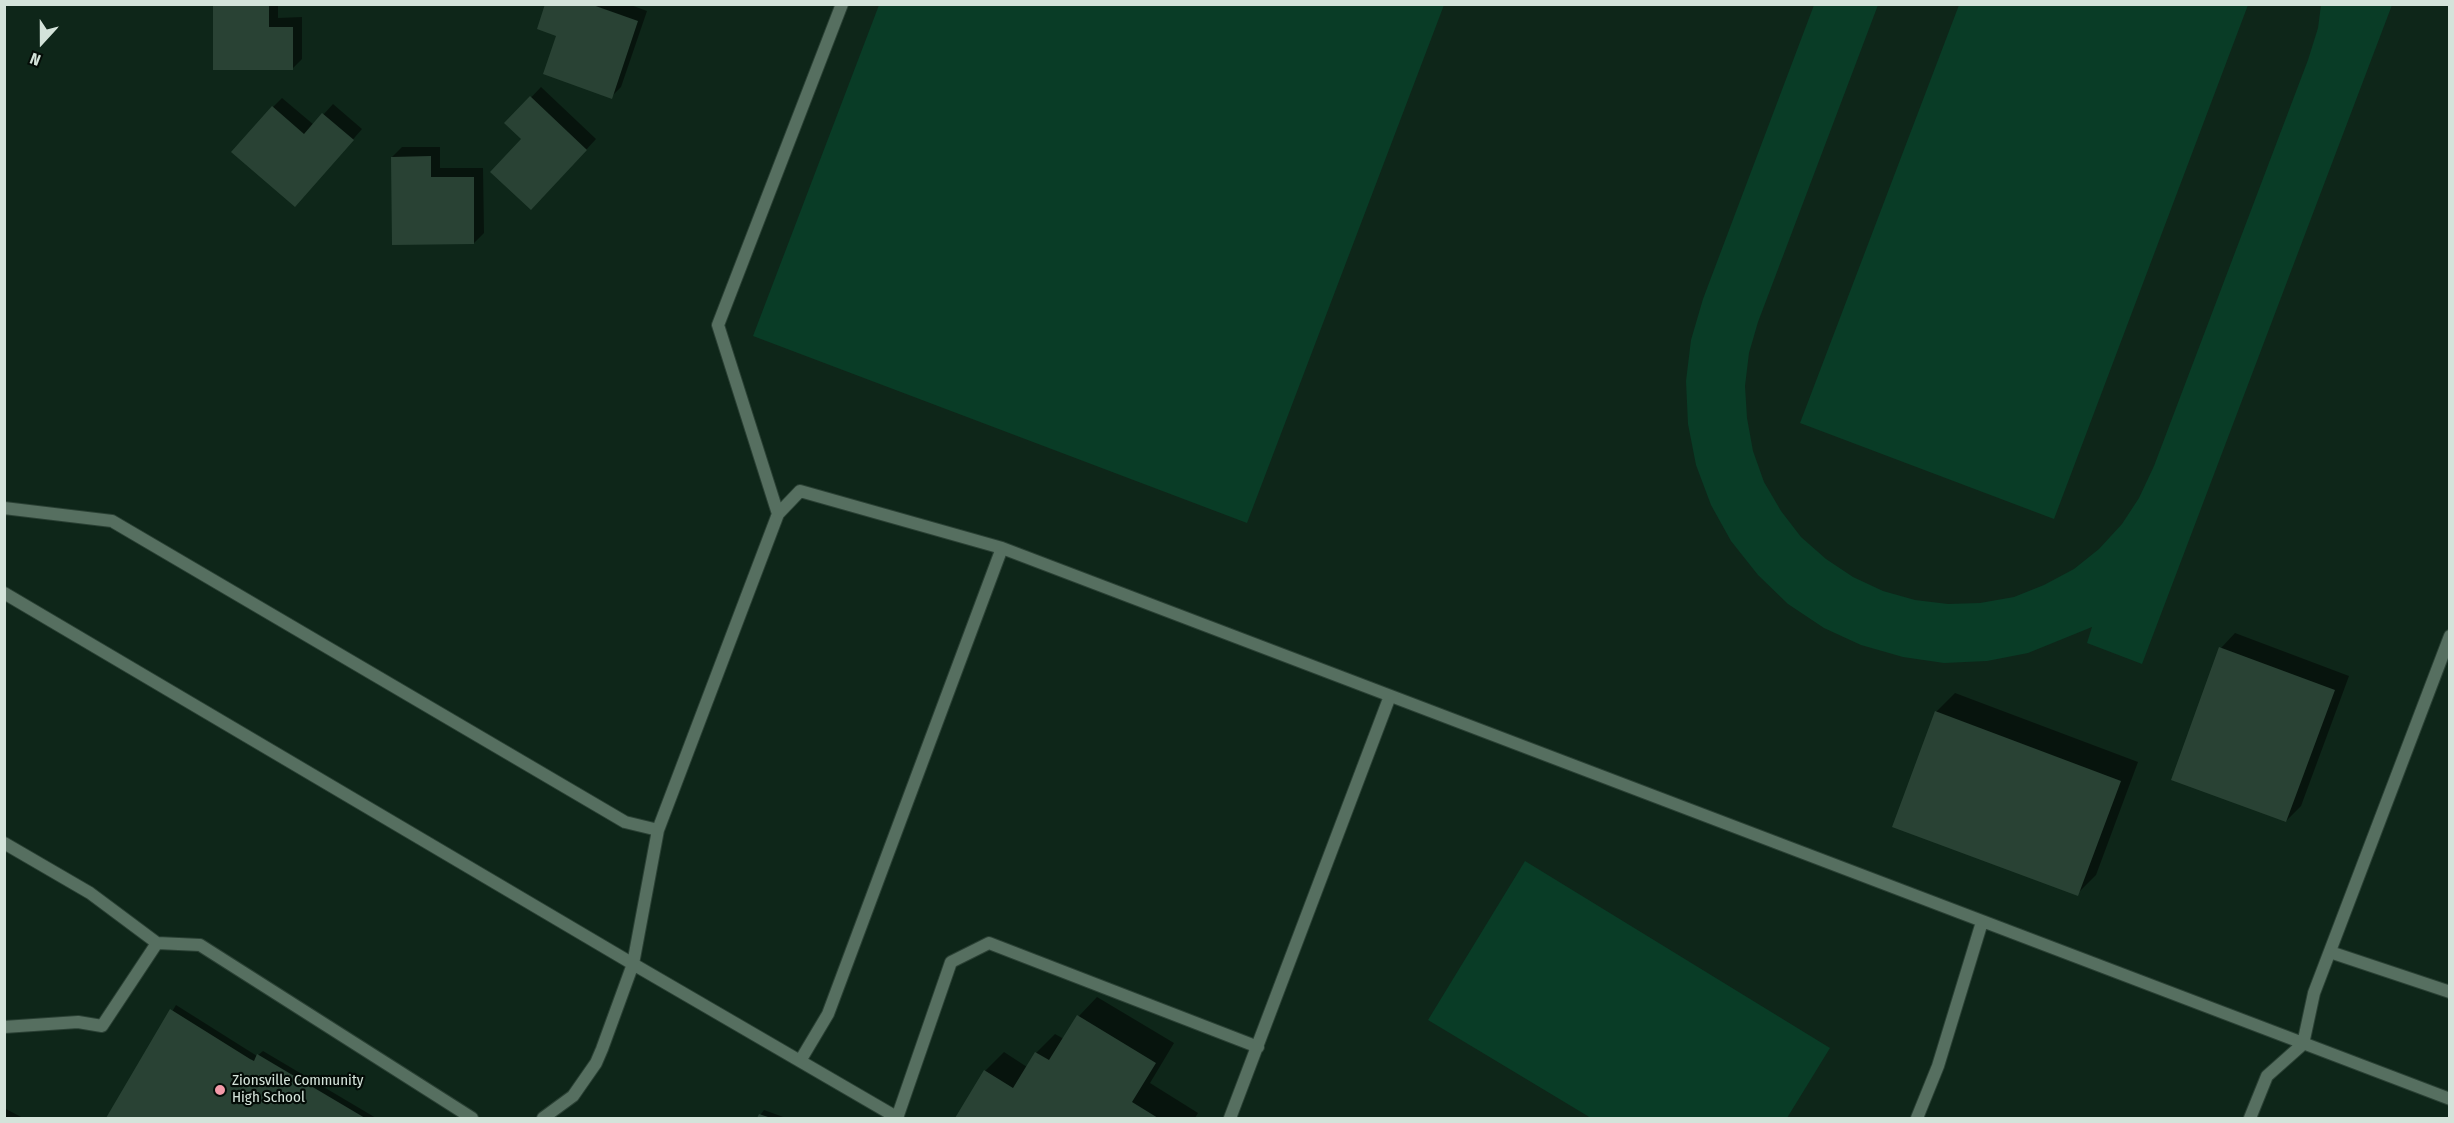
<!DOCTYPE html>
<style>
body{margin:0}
#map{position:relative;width:2454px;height:1123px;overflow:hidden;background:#0e2619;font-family:"Fira Sans Condensed",sans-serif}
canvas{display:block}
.frame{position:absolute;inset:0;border:6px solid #d4e3da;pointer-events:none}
.north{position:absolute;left:12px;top:12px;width:60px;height:60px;-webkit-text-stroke:4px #040c07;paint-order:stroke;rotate:201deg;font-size:16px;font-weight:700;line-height:24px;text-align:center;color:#d4e3da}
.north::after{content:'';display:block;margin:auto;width:21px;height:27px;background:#d4e3da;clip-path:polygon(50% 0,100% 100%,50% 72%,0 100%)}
</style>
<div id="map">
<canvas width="2454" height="1123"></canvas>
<div class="frame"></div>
<div class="north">N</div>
</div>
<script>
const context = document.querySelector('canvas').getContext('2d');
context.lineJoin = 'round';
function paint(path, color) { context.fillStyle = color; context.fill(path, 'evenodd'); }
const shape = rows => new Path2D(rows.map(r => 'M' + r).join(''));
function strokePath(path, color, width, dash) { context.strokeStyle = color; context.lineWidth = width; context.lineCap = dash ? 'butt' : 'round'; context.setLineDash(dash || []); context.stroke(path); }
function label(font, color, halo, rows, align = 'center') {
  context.font = font + ' "Fira Sans Condensed",sans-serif'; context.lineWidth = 4.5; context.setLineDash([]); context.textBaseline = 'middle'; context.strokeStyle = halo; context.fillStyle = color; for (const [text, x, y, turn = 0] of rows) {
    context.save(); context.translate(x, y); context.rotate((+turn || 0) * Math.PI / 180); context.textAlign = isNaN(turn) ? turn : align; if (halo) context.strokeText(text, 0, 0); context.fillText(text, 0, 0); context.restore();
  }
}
const green = shape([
 [879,5,1444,5,1247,523,753,336],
 [1814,5,1878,5,1758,322,1749,353,1745,386,1747,418,1753,451,1764,482,1781,511,1801,537,1826,559,1853,577,1883,591,1915,600,1948,604,1980,603,2014,597,2044,585,2074,569,2099,549,2122,524,2139,498,2154,466,2308,60,2318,28,2321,5,2392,5,2142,664,2087,643,2092,627,2028,653,1987,661,1944,663,1903,657,1861,645,1824,628,1788,604,1758,575,1731,541,1711,505,1696,465,1688,424,1686,381,1691,340,1703,299],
 [1959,5,2248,5,2054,519,1800,423],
 [1525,861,1830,1048,1787,1118,1591,1118,1428,1020]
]);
const shadow = shape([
 [214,4,278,4,278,18,302,17,302,59,292,69],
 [547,4,628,4,647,11,621,87,611,97,558,35],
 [541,87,596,139,541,199,523,139,507,123],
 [282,98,314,125,333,104,362,129,304,196,273,107],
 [402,147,440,147,440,168,483,168,484,233,474,243,392,157],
 [2235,633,2349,676,2301,806,2286,821,2221,648],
 [1955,693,2138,762,2096,875,2077,894,1936,712],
 [1097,997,1174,1043,1150,1083,1198,1113,1195,1118,956,1118,985,1071,1004,1052,1027,1067,1036,1053,1055,1034,1064,1039,1079,1016],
 [176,1005,257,1056,263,1051,376,1118,108,1118],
 [4,1108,23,1118,4,1118],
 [764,1110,786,1118,758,1118]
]);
const building = shape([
 [213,4,269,4,269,27,293,27,293,70,213,70],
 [545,4,590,4,638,21,612,99,543,74,556,36,537,29],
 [530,96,587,150,531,210,490,172,521,139,504,123],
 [272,106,304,134,322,113,354,140,295,207,231,152],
 [431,156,431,177,474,177,474,244,392,245,391,157],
 [2219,647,2335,690,2286,822,2171,780],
 [1935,711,2121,781,2078,896,1892,827],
 [170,1009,250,1059,254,1061,257,1054,365,1118,106,1118],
 [1077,1015,1156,1063,1132,1102,1158,1118,955,1118,984,1070,1013,1088,1035,1052,1049,1060],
 [759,1114,771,1118,757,1118]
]);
const lane = shape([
 [4,508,112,521,625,822,658,830,778,514,800,491,1002,548,2450,1099],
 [778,514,718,325,842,4],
 [4,593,633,964,898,1118],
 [4,843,90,893,157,943],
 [2330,952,2450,992],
 [4,1027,78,1022,102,1026,157,943,200,945,472,1118],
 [800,1061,828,1014,1002,548],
 [543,1118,573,1096,596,1063,602,1049,633,964,658,830],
 [897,1118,951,962,989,943,1258,1047],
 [1230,1118,1390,696],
 [1917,1118,1938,1066,1982,922],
 [2250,1118,2267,1076,2303,1044,2314,993,2450,636]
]);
const markers = [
 [220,1090,6,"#f39aa9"]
];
const poiNames = [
 ["Zionsville Community",232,1081],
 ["High School",232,1098]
];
paint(green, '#093c26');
paint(shadow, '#0007');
paint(building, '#294234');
strokePath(lane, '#2a4034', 14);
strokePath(lane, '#566f60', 12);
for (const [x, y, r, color] of markers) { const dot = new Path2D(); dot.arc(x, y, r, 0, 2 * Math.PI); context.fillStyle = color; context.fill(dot); strokePath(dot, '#040c07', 2); }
label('15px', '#d4e3da', '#040c07', poiNames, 'left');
</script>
